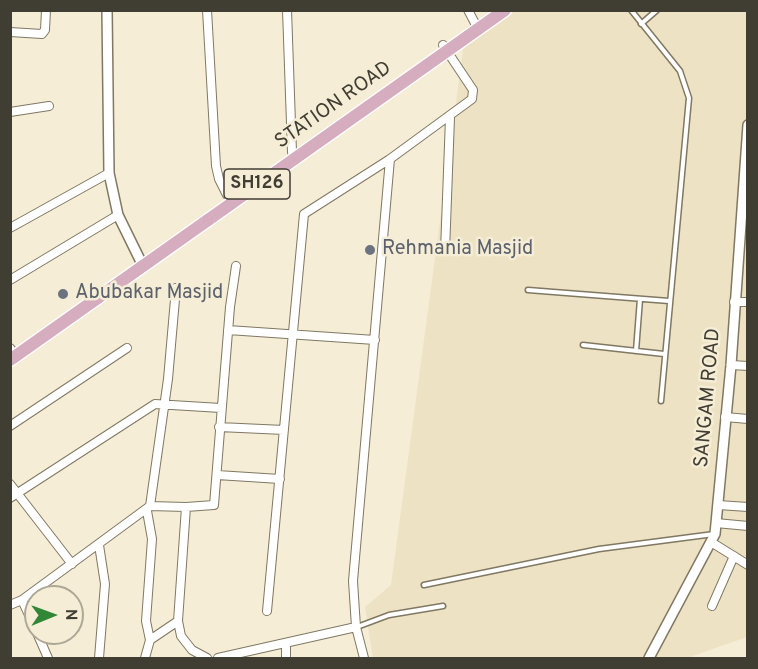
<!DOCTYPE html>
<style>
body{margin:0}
#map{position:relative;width:758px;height:669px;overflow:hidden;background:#f5edd6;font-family:Overpass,sans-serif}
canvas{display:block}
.frame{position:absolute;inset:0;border:12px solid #403d33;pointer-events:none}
.north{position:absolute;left:24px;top:585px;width:60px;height:60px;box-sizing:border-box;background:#f5edd6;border:2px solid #ada795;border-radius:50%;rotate:89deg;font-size:16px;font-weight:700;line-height:24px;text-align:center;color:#403d33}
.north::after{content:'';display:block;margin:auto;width:21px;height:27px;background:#318735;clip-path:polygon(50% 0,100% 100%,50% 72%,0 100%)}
</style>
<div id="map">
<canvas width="758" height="669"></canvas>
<div class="frame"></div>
<div class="north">N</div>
</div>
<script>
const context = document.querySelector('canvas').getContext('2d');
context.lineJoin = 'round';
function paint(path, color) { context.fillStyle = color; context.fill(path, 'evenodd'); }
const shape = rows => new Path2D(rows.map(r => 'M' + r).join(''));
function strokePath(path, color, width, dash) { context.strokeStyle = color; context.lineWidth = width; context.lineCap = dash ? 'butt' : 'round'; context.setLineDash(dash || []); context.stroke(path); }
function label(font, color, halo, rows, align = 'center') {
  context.font = font + ' Overpass,sans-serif'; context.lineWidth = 5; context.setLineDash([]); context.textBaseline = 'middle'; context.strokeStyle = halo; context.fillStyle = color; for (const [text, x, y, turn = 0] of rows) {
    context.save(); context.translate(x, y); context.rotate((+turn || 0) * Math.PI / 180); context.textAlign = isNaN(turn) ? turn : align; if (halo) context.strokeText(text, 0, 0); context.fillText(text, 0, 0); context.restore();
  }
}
const built = shape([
 [512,11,747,11,747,637,687,658,373,658,365,607,391,585,464,43]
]);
const service = shape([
 [631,10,680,71,689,98,661,401],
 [641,24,657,10],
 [528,290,669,301],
 [583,345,664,354],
 [636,351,640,299],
 [424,585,599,549,714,534],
 [357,627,389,615,443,606]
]);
const minor = shape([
 [207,10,216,166,219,179,227,195],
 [287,10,292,152],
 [468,10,478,29],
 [10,32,42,34,45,30,46,10],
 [10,112,49,106],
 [10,228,109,173],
 [445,251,450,118],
 [10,280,118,215],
 [734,302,748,302],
 [228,330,375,340],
 [10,348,11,349],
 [731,365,748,366],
 [725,417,748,419],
 [10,426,127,348],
 [219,427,284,430],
 [217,475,280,479],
 [10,484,72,564],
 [10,498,155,404,221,408],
 [718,505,748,507],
 [150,506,186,507],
 [147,511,152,539,146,621,150,640],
 [716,523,748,526],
 [711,542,748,565],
 [99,545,105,584,99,658],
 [10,605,22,600],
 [712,606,734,556],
 [267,611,304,214,390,159,472,99,473,90,443,45],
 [178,621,181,636,192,650,207,658],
 [36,630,22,600,150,506,168,379,176,288],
 [37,633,48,658],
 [286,643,286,658],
 [145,658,150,640,178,621,186,507,214,505,230,307,236,266],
 [218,658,356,627],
 [364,658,356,627,353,581,390,159]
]);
const tertiary = shape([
 [107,10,109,173,118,215,143,266],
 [649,658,715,534,731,365,748,125]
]);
const primary = shape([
 [10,360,505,10]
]);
const markers = [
 [370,250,6,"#6b7280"],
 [63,294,6,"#6b7280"]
];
const shields = [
 [257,184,66]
];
const shieldNames = [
 ["SH126",257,184]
];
const streetNames = [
 ["STATION ROAD",334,106,-35],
 ["SANGAM ROAD",709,398,-85]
];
const worshipNames = [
 ["Rehmania Masjid",382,250],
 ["Abubakar Masjid",75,294]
];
paint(built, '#ede2c3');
strokePath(service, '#807863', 7);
strokePath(minor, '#807863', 10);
strokePath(tertiary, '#807863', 12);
strokePath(primary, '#fff', 15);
strokePath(service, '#fff', 4);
strokePath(minor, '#fff', 8);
strokePath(tertiary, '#fff', 9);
strokePath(primary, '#d6adbf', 12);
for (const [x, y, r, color] of markers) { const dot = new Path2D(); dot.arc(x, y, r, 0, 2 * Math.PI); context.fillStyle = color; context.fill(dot); strokePath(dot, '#f5edd6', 2); }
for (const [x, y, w] of shields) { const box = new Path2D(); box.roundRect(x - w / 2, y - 15, w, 30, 4.5); context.fillStyle = '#f5edd6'; context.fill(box); strokePath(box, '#403d33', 1.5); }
label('bold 18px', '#403d33', null, shieldNames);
label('20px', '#403d33', '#f5edd6', streetNames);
label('20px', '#5b616d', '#f5edd6', worshipNames, 'left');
</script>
